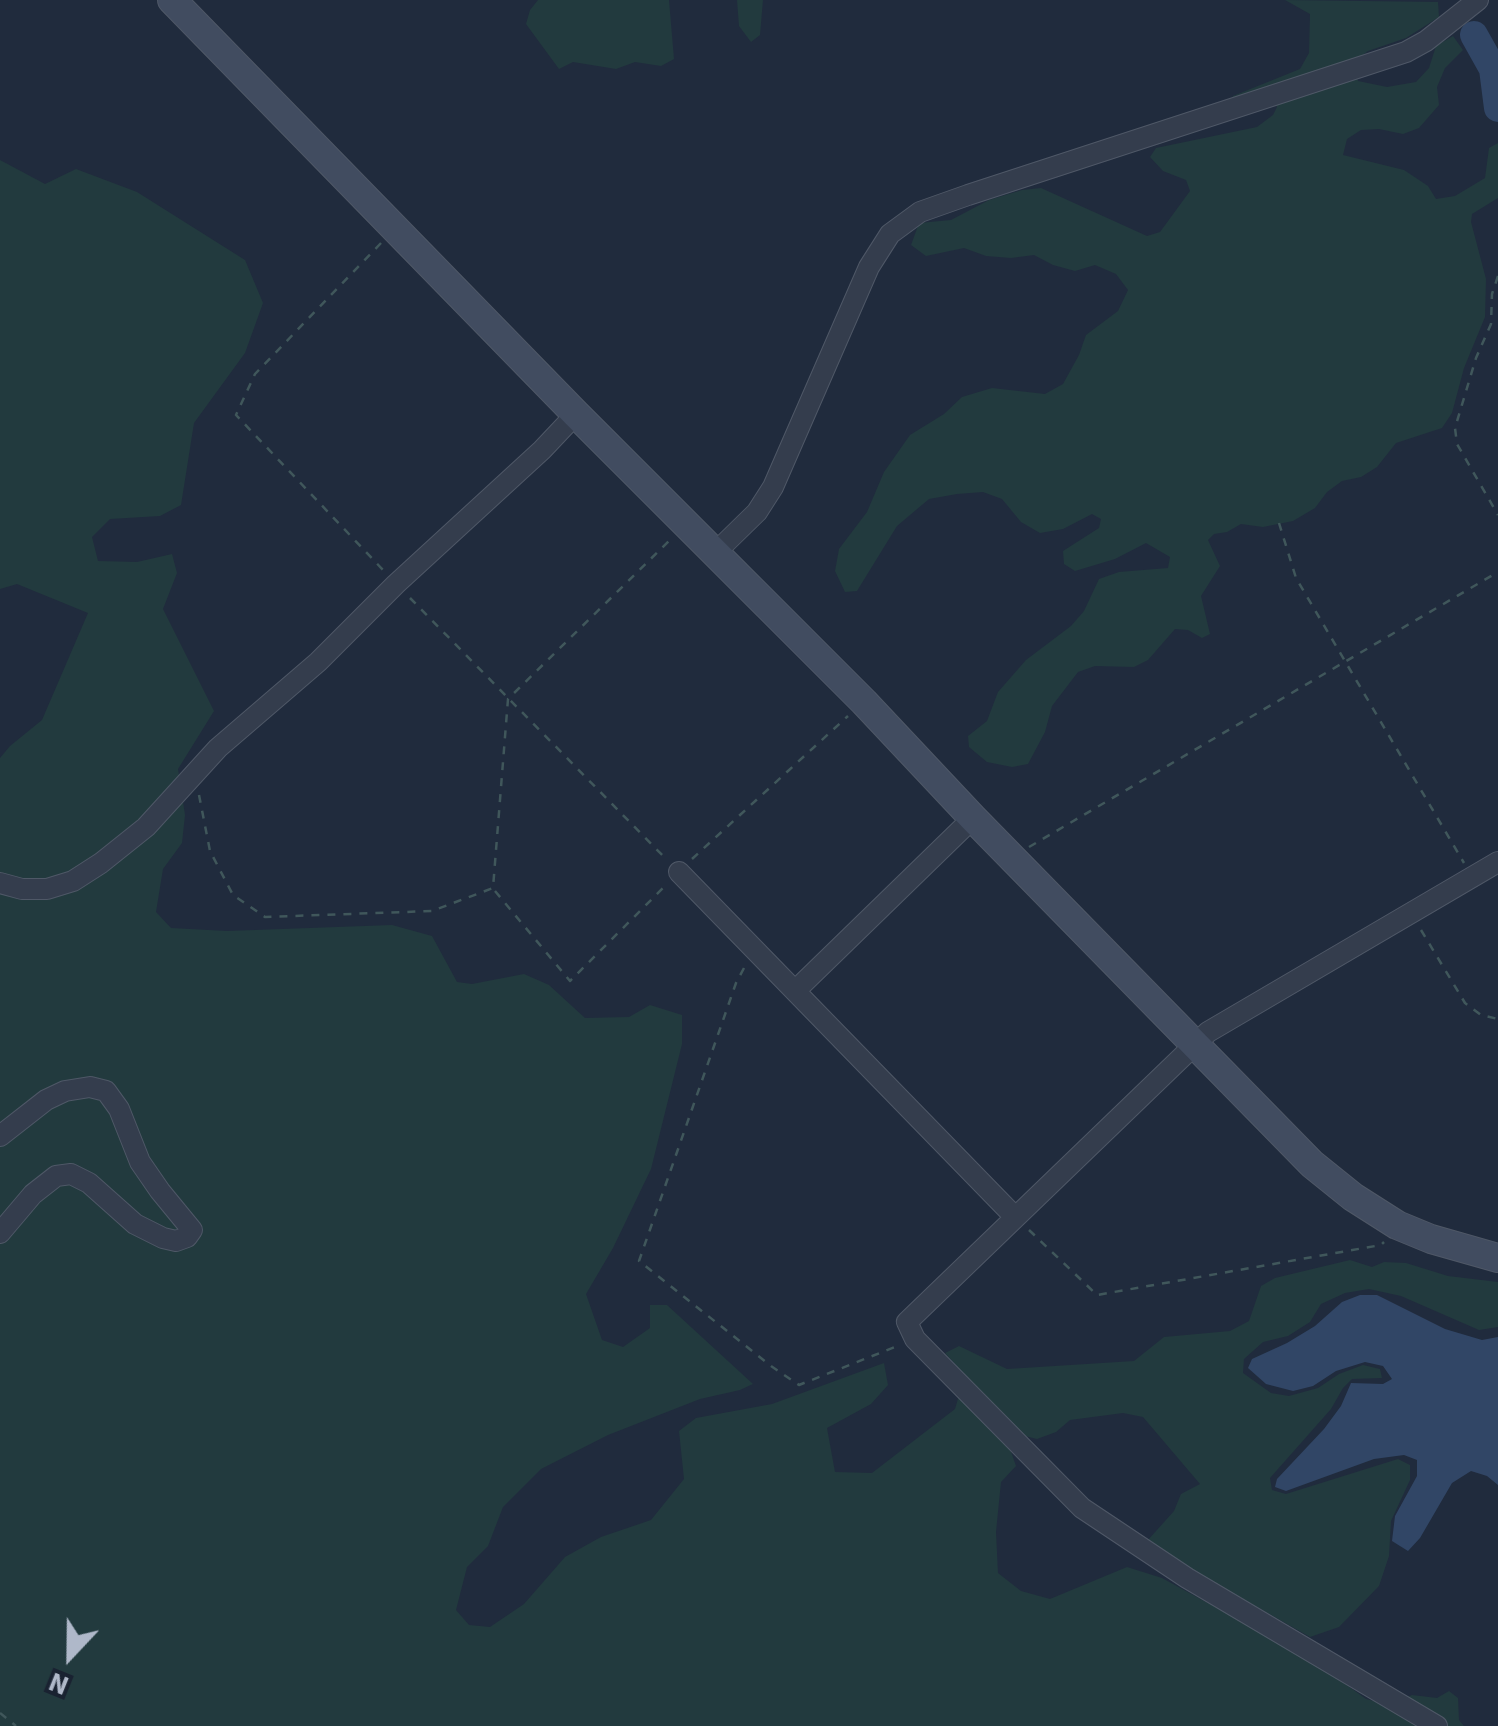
<!DOCTYPE html>
<style>
body{margin:0}
#map{position:relative;width:1498px;height:1726px;overflow:hidden;background:#202b3d;font-family:"Source Sans 3",sans-serif}
canvas{display:block}
.north{position:absolute;left:20px;top:1606px;width:100px;height:100px;-webkit-text-stroke:8px #192231;paint-order:stroke;rotate:202deg;font-size:28px;font-weight:700;line-height:40px;text-align:center;color:#afb8c9}
.north::after{content:'';display:block;margin:auto;width:35px;height:45px;background:#afb8c9;clip-path:polygon(50% 0,100% 100%,50% 72%,0 100%)}
</style>
<div id="map">
<canvas width="1498" height="1726"></canvas>
<div class="north">N</div>
</div>
<script>
const context = document.querySelector('canvas').getContext('2d');
context.lineJoin = 'round';
function paint(path, color) { context.fillStyle = color; context.fill(path, 'evenodd'); }
const shape = rows => new Path2D(rows.map(r => 'M' + r).join(''));
function strokePath(path, color, width, dash) { context.strokeStyle = color; context.lineWidth = width; context.lineCap = dash ? 'butt' : 'round'; context.setLineDash(dash || []); context.stroke(path); }
const green = shape([
 [538,0,669,0,674,59,661,66,635,62,616,69,573,62,559,69,526,24,530,10],
 [737,0,763,0,760,35,751,42,739,26],
 [1285,0,1438,2,1439,17,1406,38,1368,51,1352,63,1358,81,1387,87,1416,82,1429,68,1436,46,1453,36,1463,50,1445,68,1437,87,1439,105,1419,128,1403,134,1379,129,1361,130,1347,139,1343,155,1404,170,1428,186,1436,199,1455,196,1485,178,1489,148,1498,143,1498,198,1472,214,1471,222,1486,279,1485,317,1464,368,1452,413,1442,428,1396,443,1377,467,1361,477,1342,481,1327,492,1315,508,1293,521,1263,527,1241,524,1227,532,1214,534,1208,540,1220,566,1201,596,1210,634,1202,638,1188,630,1175,629,1148,660,1134,667,1095,666,1078,672,1052,706,1045,732,1028,764,1012,767,987,762,969,747,968,736,987,721,998,692,1026,660,1071,626,1084,611,1099,579,1119,572,1168,568,1170,557,1146,543,1115,559,1075,571,1064,564,1063,551,1099,528,1101,519,1092,514,1063,529,1040,533,1021,522,1002,499,983,492,957,494,929,499,897,526,857,591,845,592,835,571,839,549,867,512,884,472,910,435,944,414,962,397,992,388,1045,394,1063,384,1079,355,1086,335,1118,311,1128,290,1116,274,1095,265,1075,271,1053,265,1034,255,1011,258,986,256,964,248,926,256,911,245,919,223,951,220,989,200,1022,190,1041,188,1147,236,1160,232,1190,191,1186,180,1163,171,1150,157,1156,148,1257,127,1273,115,1277,107,1269,92,1230,104,1233,96,1300,69,1309,53,1310,14],
 [0,160,45,184,76,169,137,192,245,260,263,303,245,353,194,423,181,505,160,516,110,519,92,537,98,561,137,562,172,554,177,573,163,609,214,711,178,769,185,815,182,843,163,869,156,912,171,928,227,931,392,925,432,936,457,982,472,984,524,974,549,985,585,1018,629,1017,650,1005,682,1015,682,1044,651,1169,613,1248,586,1294,602,1340,623,1347,650,1328,650,1305,667,1305,753,1384,740,1390,700,1399,608,1435,541,1469,503,1507,488,1546,467,1567,456,1610,469,1625,490,1627,524,1604,565,1557,601,1537,651,1520,684,1479,679,1431,696,1418,772,1404,884,1363,888,1385,871,1404,827,1428,835,1472,872,1473,955,1409,965,1375,945,1353,959,1346,1007,1369,1134,1361,1164,1337,1230,1331,1249,1321,1261,1286,1275,1278,1350,1260,1372,1267,1384,1262,1406,1263,1448,1276,1498,1282,1498,1327,1479,1330,1401,1296,1369,1289,1345,1293,1321,1304,1310,1322,1288,1336,1263,1342,1244,1359,1243,1373,1271,1393,1289,1396,1318,1388,1339,1374,1363,1365,1380,1369,1382,1378,1352,1379,1343,1388,1331,1409,1270,1478,1272,1490,1286,1494,1398,1459,1410,1465,1410,1480,1391,1521,1389,1556,1379,1586,1339,1627,1310,1637,1190,1569,1148,1540,1174,1511,1181,1494,1200,1484,1143,1417,1123,1413,1070,1420,1056,1432,1037,1439,1021,1435,1009,1446,1016,1466,1001,1482,996,1532,998,1573,1021,1591,1050,1599,1127,1567,1162,1578,1312,1660,1366,1699,1391,1705,1412,1695,1437,1698,1449,1691,1458,1698,1459,1720,1464,1726,0,1726,0,758,10,746,42,720,88,613,17,584,0,589]
]);
const water = shape([
 [1360,1295,1377,1295,1445,1329,1482,1340,1498,1337,1498,1485,1487,1476,1471,1471,1452,1483,1420,1538,1408,1551,1392,1541,1395,1516,1417,1476,1417,1460,1404,1455,1374,1459,1286,1491,1275,1487,1277,1479,1324,1429,1341,1406,1351,1383,1383,1384,1392,1379,1383,1366,1365,1362,1336,1371,1313,1386,1293,1391,1266,1384,1248,1368,1252,1359,1287,1343,1315,1326,1342,1302]
]);
const river = shape([
 [1474,35,1493,69,1498,108]
]);
const path = shape([
 [381,243,255,374,236,415,384,571],
 [1498,276,1492,294,1491,324,1476,358,1455,428,1457,444,1498,515],
 [1279,523,1296,578,1464,863],
 [410,598,667,860],
 [199,795,210,851,233,895,265,917,432,911,493,888,508,699,671,539],
 [1029,847,1498,572],
 [692,859,848,716],
 [495,891,570,981,665,886],
 [1421,930,1465,1003,1481,1015,1498,1019],
 [744,968,736,983,639,1261,771,1366,799,1385,900,1345],
 [1029,1230,1097,1295,1381,1245,1384,1242],
 [0,1713,16,1726]
]);
const street = shape([
 [716,552,757,512,773,487,869,267,890,234,920,212,968,195,1406,52,1426,41,1478,0],
 [679,872,1014,1216],
 [0,883,22,889,47,889,73,881,101,863,146,827,218,748,318,662,396,584,542,450,576,414],
 [795,991,973,818],
 [0,1136,46,1100,65,1091,90,1087,106,1091,119,1109,140,1162,160,1191,192,1230,187,1237,176,1241,163,1238,135,1224,89,1183,71,1174,56,1176,33,1194,0,1233],
 [1437,1726,1187,1578,1082,1508,915,1339,907,1322,1208,1032,1498,862]
]);
const secondary = shape([
 [172,0,576,414,864,702,973,818,1312,1164,1353,1197,1397,1225,1431,1239,1498,1258]
]);
paint(green, '#223a3e');
paint(water, '#314666');
strokePath(river, '#314666', 28);
strokePath(street, '#4f5867', 22);
strokePath(secondary, '#4f5867', 30);
strokePath(path, '#40575b', 2.5, [8, 8]);
strokePath(street, '#343d4d', 20);
strokePath(secondary, '#414c60', 28);
</script>
